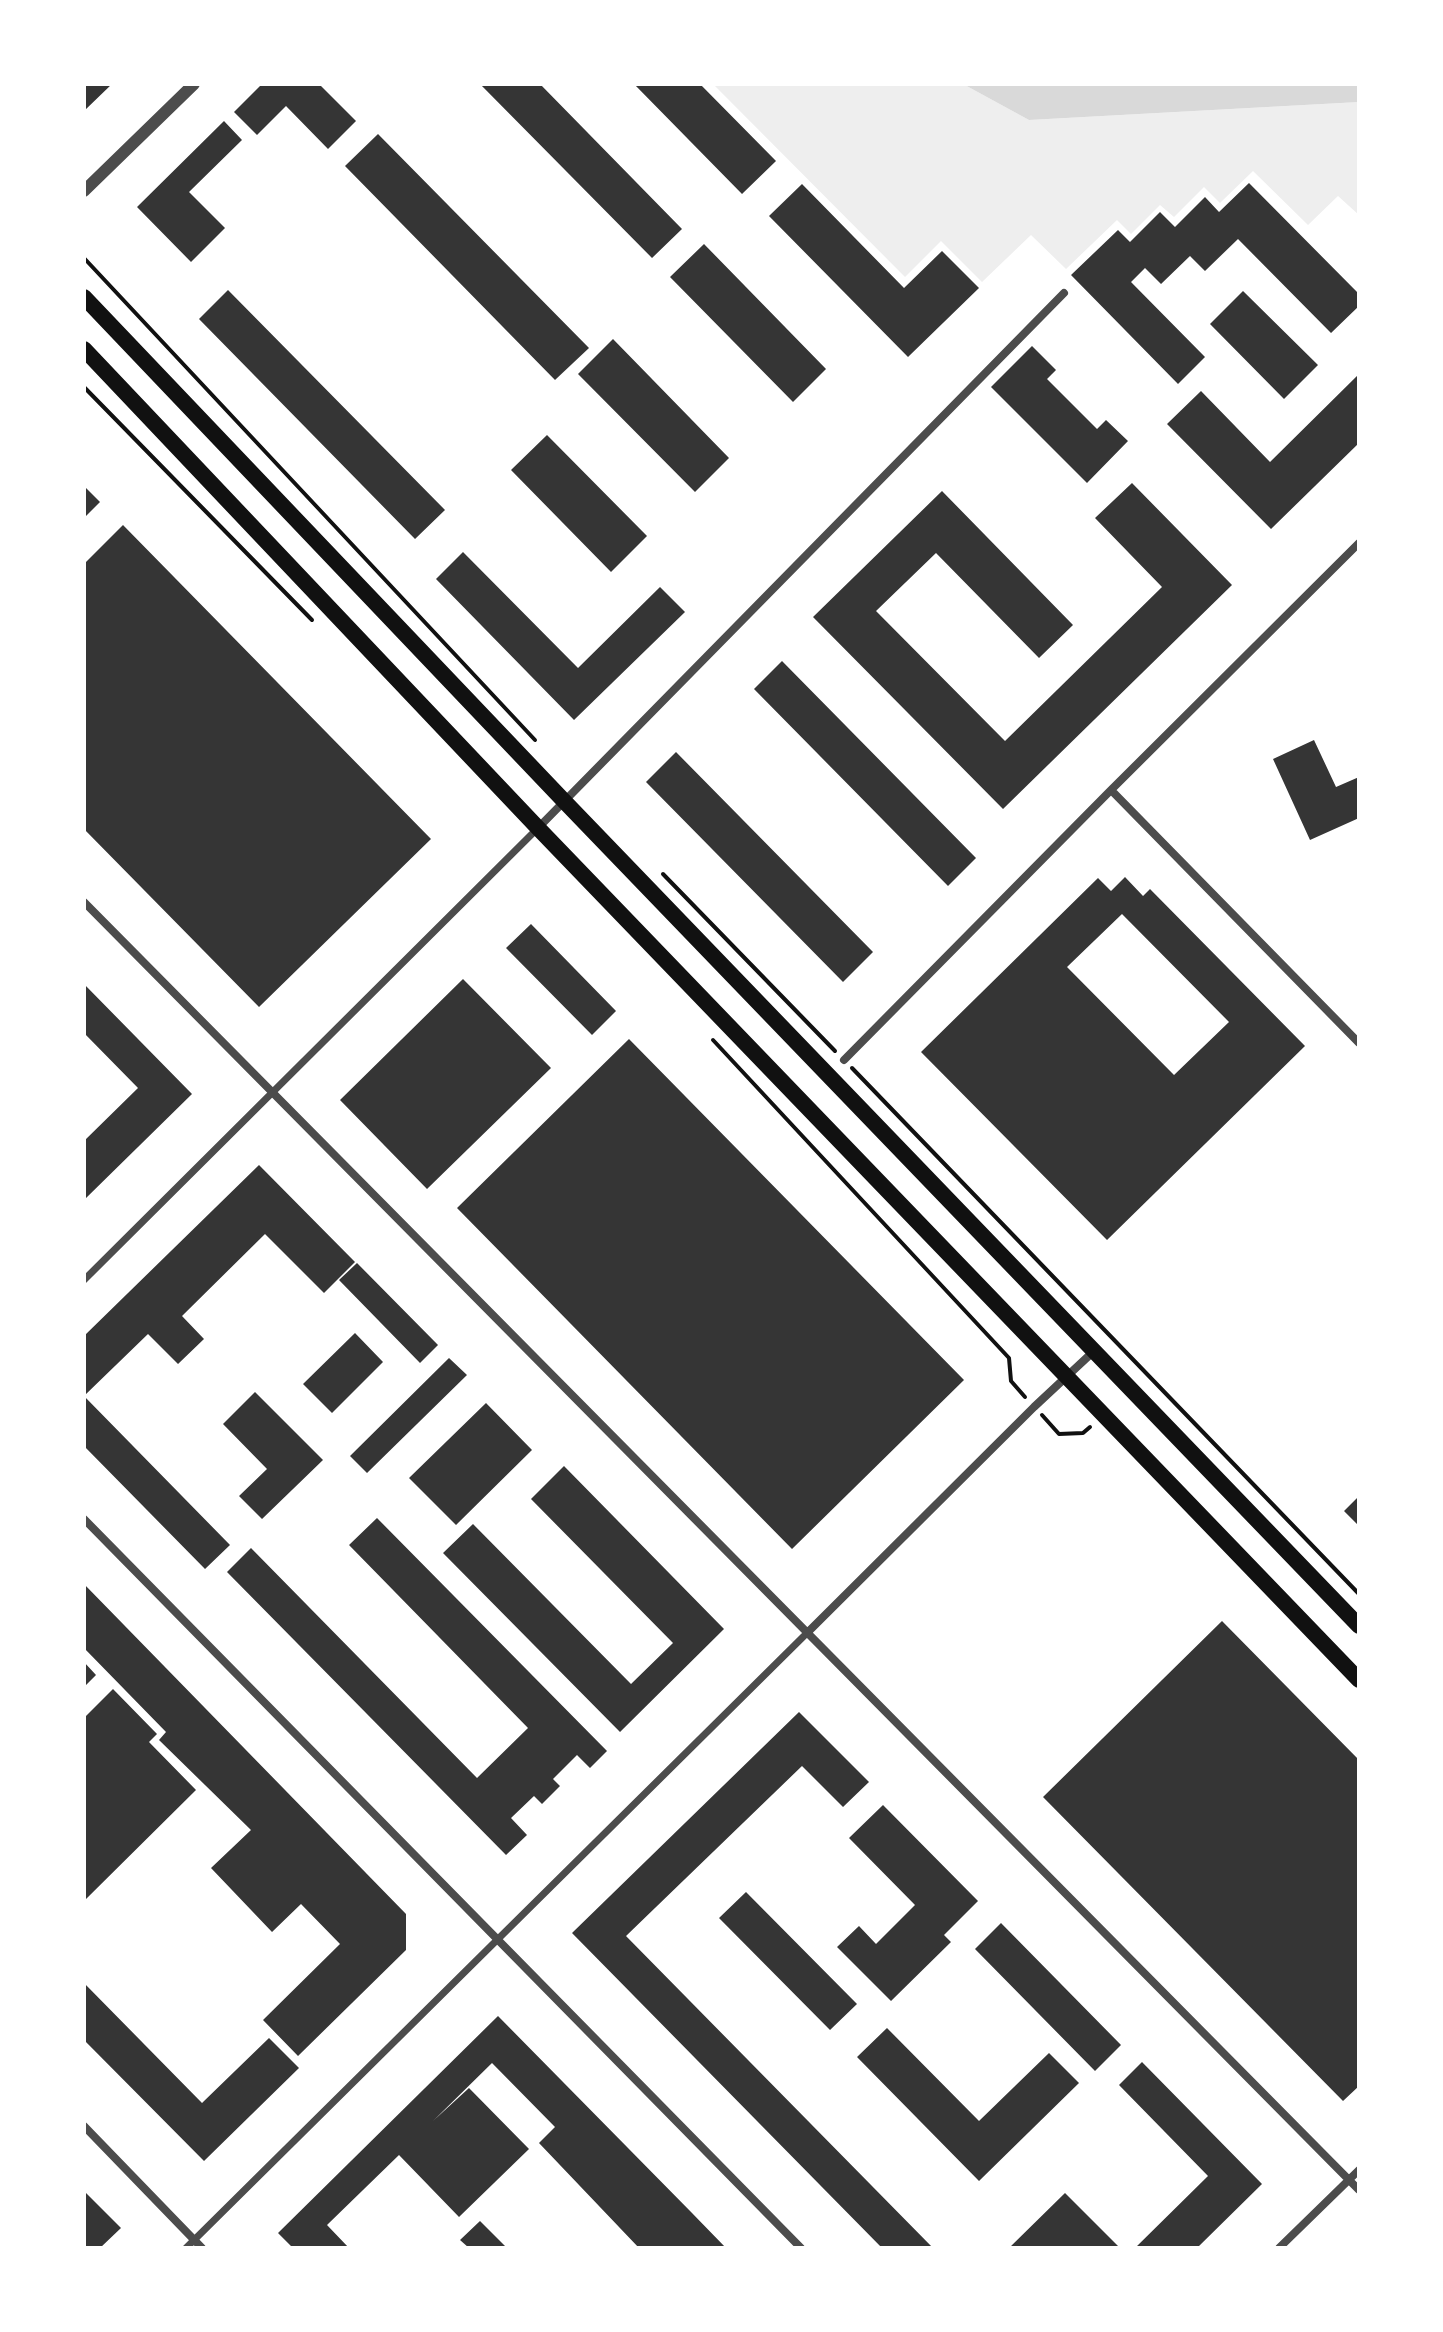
<!DOCTYPE html>
<style>
body{margin:0}
#map{position:relative;width:1443px;height:2332px;overflow:hidden;background:#fff;font-family:"Golos Text",sans-serif}
canvas{display:block}
.frame{position:absolute;inset:0;border:86px solid #fff;pointer-events:none}
</style>
<div id="map">
<canvas width="1443" height="2332"></canvas>
<div class="frame"></div>
</div>
<script>
const context = document.querySelector('canvas').getContext('2d');
context.lineJoin = 'round';
function paint(path, color) { context.fillStyle = color; context.fill(path, 'evenodd'); }
const shape = rows => new Path2D(rows.map(r => 'M' + r).join(''));
function strokePath(path, color, width, dash) { context.strokeStyle = color; context.lineWidth = width; context.lineCap = dash ? 'butt' : 'round'; context.setLineDash(dash || []); context.stroke(path); }
const green = shape([
 [713,84,963,84,1029,120,1359,102,1359,215,1338,196,1308,225,1253,171,1220,203,1204,187,1174,217,1160,205,1131,234,1117,220,1066,269,1031,235,982,282,941,241,905,277]
]);
const water = shape([
 [963,84,1359,84,1359,102,1029,120]
]);
const building = shape([
 [84,84,112,84,84,111],
 [262,84,319,84,356,121,328,149,286,106,257,135,234,112],
 [480,84,540,84,682,229,652,258],
 [634,84,700,84,776,161,742,194],
 [224,121,242,140,189,192,225,228,191,262,137,207],
 [378,134,589,348,555,380,345,166],
 [1249,183,1359,294,1359,306,1331,333,1238,239,1205,271,1190,256,1161,284,1145,268,1131,282,1205,357,1178,384,1071,275,1118,230,1130,242,1160,212,1175,227,1205,197,1219,212],
 [802,184,904,288,942,251,979,288,908,357,769,216],
 [704,244,826,369,793,402,670,277],
 [228,290,445,510,415,539,199,319],
 [1243,291,1318,365,1284,399,1210,324],
 [613,339,729,458,695,492,578,374],
 [1032,346,1056,370,1047,379,1097,429,1106,420,1128,441,1087,483,991,387],
 [1359,374,1359,443,1271,529,1167,424,1201,391,1270,462],
 [547,435,647,536,611,572,511,470],
 [1132,483,1232,585,1003,809,813,617,942,491,1073,625,1039,658,936,553,876,611,1005,741,1162,587,1095,518],
 [84,486,100,502,84,518],
 [123,525,431,839,259,1007,84,829,84,564],
 [463,552,578,668,660,587,685,612,574,720,436,579],
 [782,661,976,858,948,886,754,689],
 [1314,740,1336,787,1359,777,1359,818,1310,840,1273,759],
 [676,752,873,952,843,982,646,782],
 [1125,877,1143,896,1150,889,1305,1046,1107,1240,921,1052,1098,878,1111,891],
 [1122,914,1229,1022,1174,1075,1067,967],
 [531,924,616,1011,592,1035,506,948],
 [463,979,551,1068,427,1189,340,1100],
 [84,984,192,1094,84,1200,84,1141,138,1088,84,1033],
 [629,1039,964,1380,792,1549,457,1208],
 [259,1165,355,1262,324,1293,265,1234,182,1316,204,1339,178,1364,148,1334,84,1396,230,1545,205,1569,84,1446,84,1336],
 [357,1263,438,1345,420,1363,339,1280],
 [355,1333,383,1362,332,1413,303,1384],
 [449,1358,467,1375,367,1473,350,1456],
 [255,1392,323,1460,262,1519,239,1496,267,1469,223,1424],
 [486,1403,532,1450,456,1525,409,1478],
 [564,1466,724,1629,620,1732,443,1553,473,1524,631,1684,673,1643,531,1499],
 [1359,1496,1359,1526,1344,1511],
 [377,1518,607,1751,590,1768,577,1755,553,1779,560,1786,542,1804,534,1796,511,1818,527,1835,506,1855,227,1572,251,1548,477,1778,528,1728,349,1545],
 [84,1584,406,1914,406,1950,298,2056,263,2020,340,1944,301,1904,272,1932,211,1868,251,1830,159,1740,166,1732,84,1648],
 [1222,1621,1359,1760,1359,2086,1343,2101,1043,1797],
 [84,1662,96,1675,84,1687],
 [113,1689,157,1734,149,1742,196,1790,84,1901,84,1718],
 [799,1712,869,1782,843,1807,802,1766,626,1936,933,2248,882,2248,572,1933],
 [883,1805,978,1901,944,1935,951,1942,891,2001,837,1947,859,1926,876,1944,915,1905,849,1838],
 [746,1892,857,2004,830,2030,719,1918],
 [1001,1923,1121,2045,1095,2071,975,1949],
 [84,1983,202,2103,269,2038,299,2068,204,2161,84,2040],
 [498,2016,692,2213,726,2248,639,2248,539,2143,555,2127,492,2063,433,2121,469,2088,529,2149,459,2217,399,2155,327,2225,349,2248,293,2248,278,2233],
 [887,2028,979,2121,1049,2053,1079,2083,979,2181,857,2057],
 [1142,2062,1262,2184,1197,2248,1135,2248,1208,2176,1119,2085],
 [84,2191,121,2228,100,2248,84,2248],
 [1065,2193,1120,2248,1009,2248],
 [480,2221,507,2248,469,2248,460,2240]
]);
const path = shape([
 [84,258,535,740],
 [84,387,312,620],
 [663,874,835,1051],
 [713,1040,1009,1358,1011,1381,1025,1397],
 [852,1068,1359,1594],
 [1042,1415,1059,1434,1083,1433,1090,1427]
]);
const pedestrian = shape([
 [84,1280,538,828],
 [186,2248,807,1633]
]);
const minor = shape([
 [1111,790,1359,1043],
 [538,828,1064,293],
 [84,902,1359,2190],
 [844,1060,1111,790,1359,543],
 [84,1519,801,2248],
 [807,1633,1034,1407,1094,1351],
 [84,2126,202,2248],
 [1279,2248,1359,2170]
]);
const tertiary = shape([
 [84,191,194,84]
]);
const trunk = shape([
 [84,297,565,802,1359,1626],
 [84,349,538,828,1359,1680]
]);
paint(green, '#eee');
paint(water, '#d9d9d9');
paint(building, '#353535');
strokePath(path, '#111', 4);
strokePath(pedestrian, '#4c4c4c', 7);
strokePath(minor, '#4c4c4c', 8);
strokePath(tertiary, '#4c4c4c', 12);
strokePath(trunk, '#111', 16);
</script>
